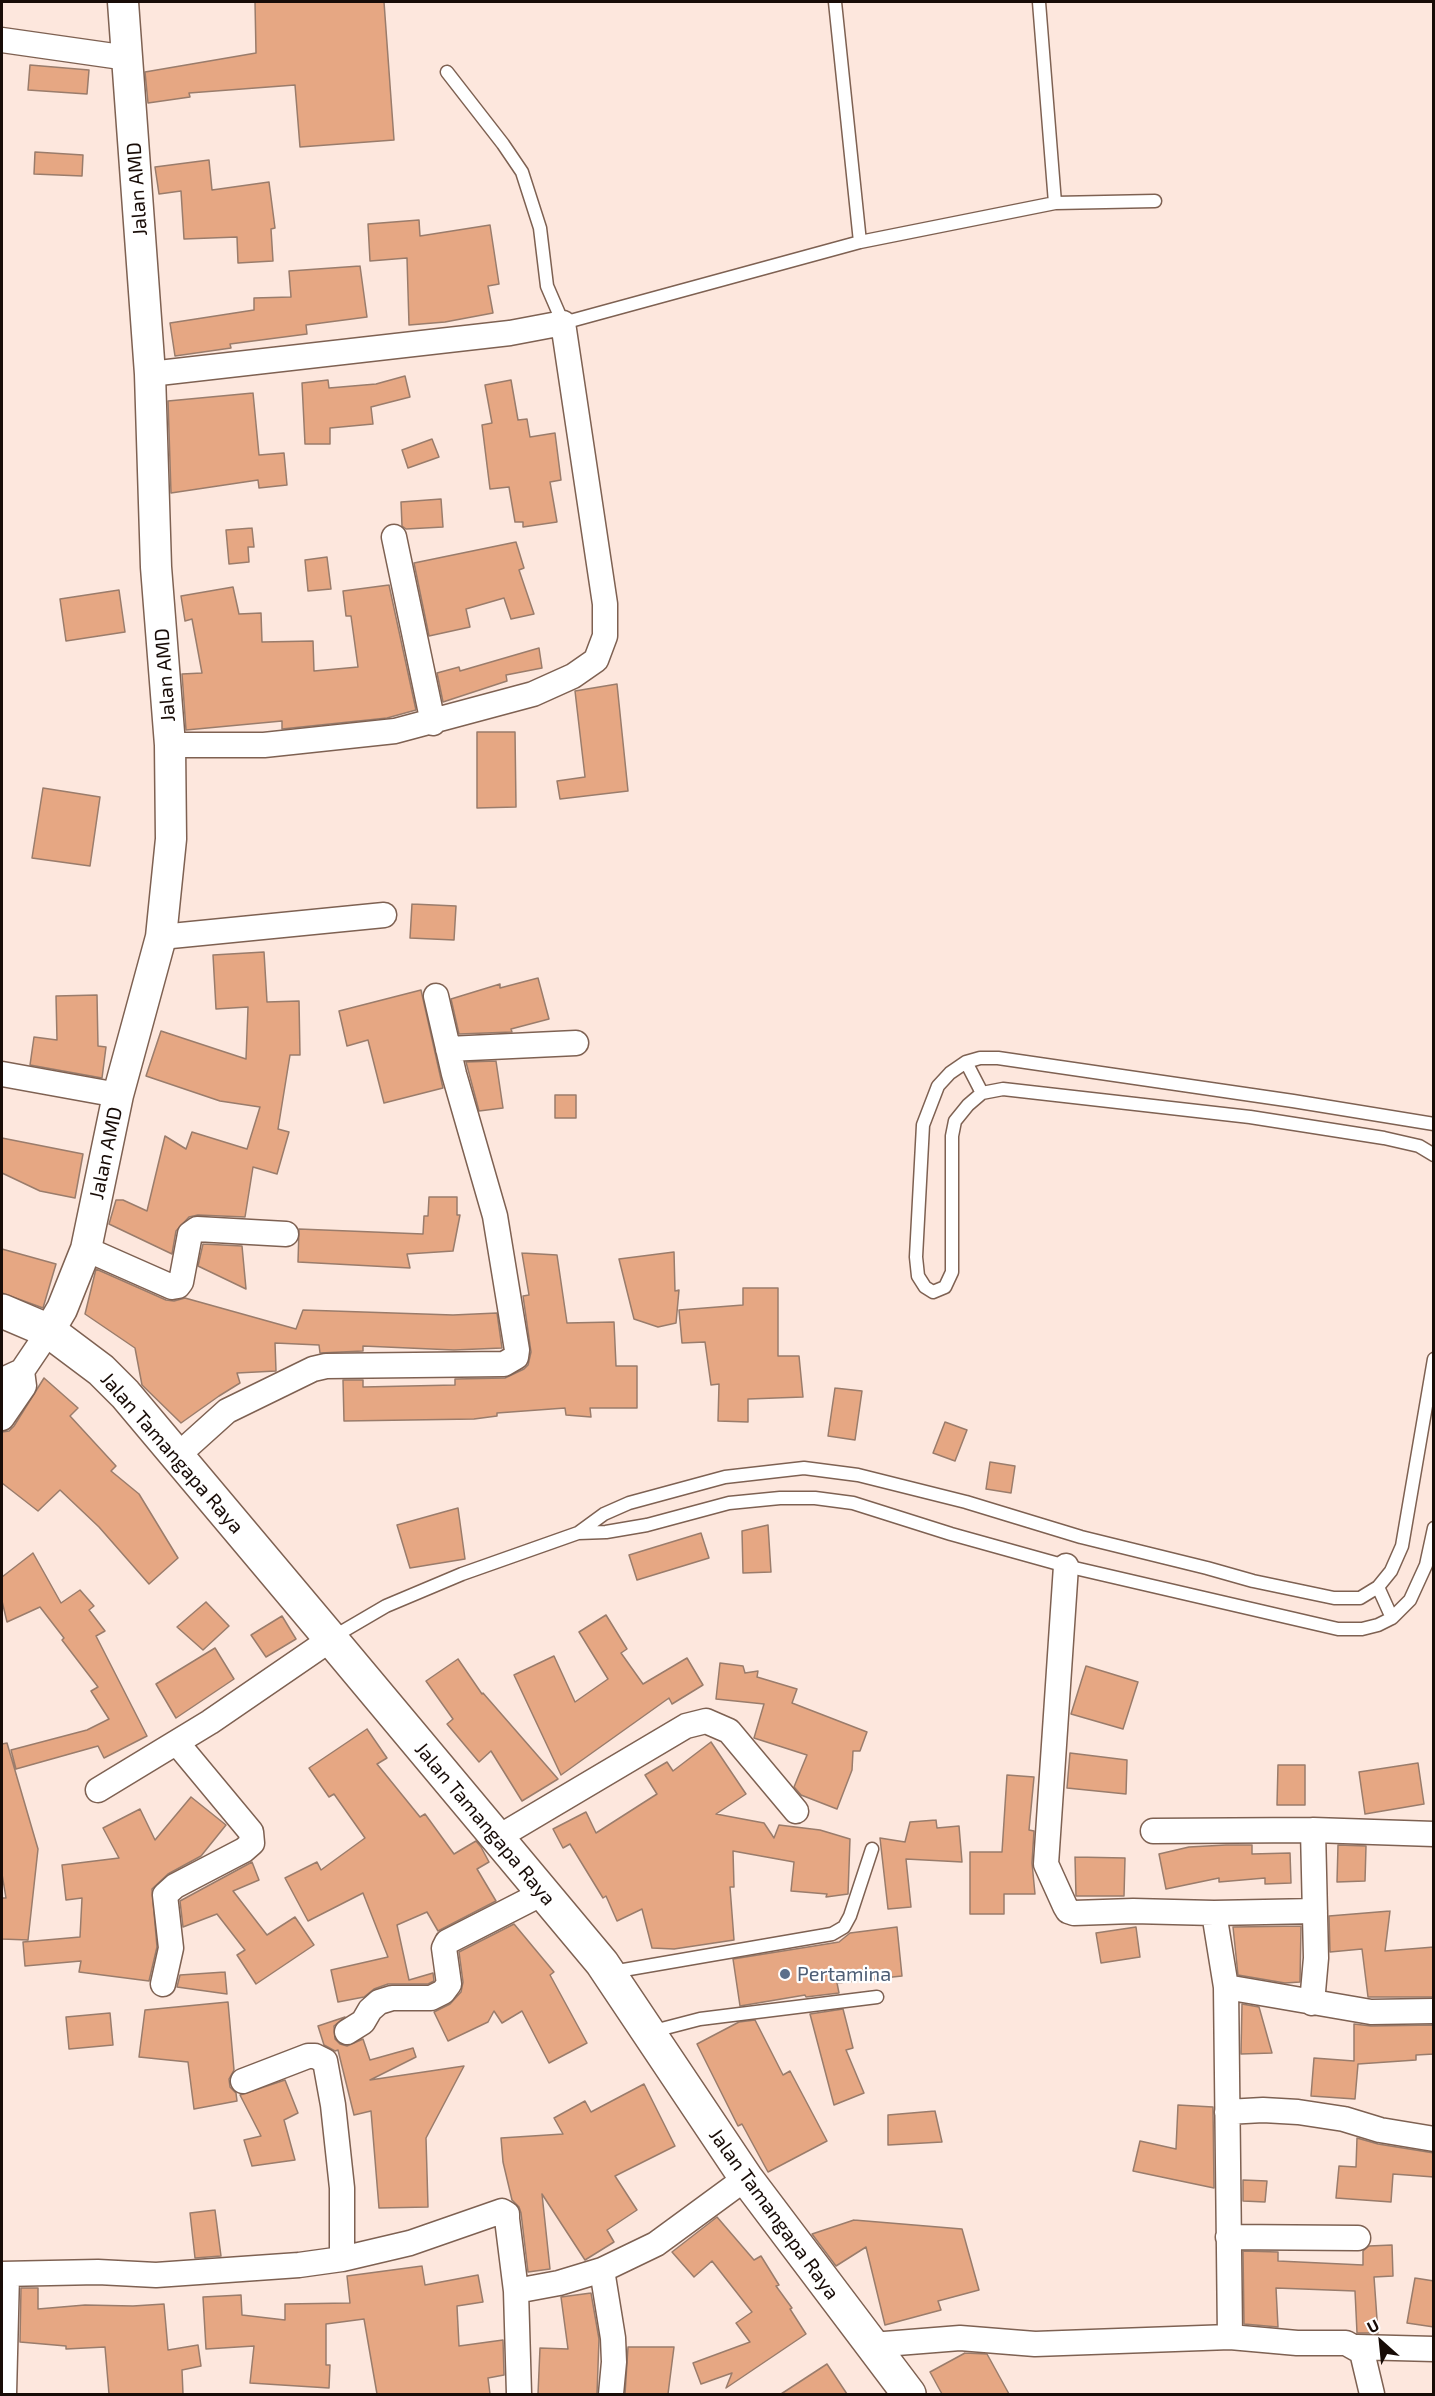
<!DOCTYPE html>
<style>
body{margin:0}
#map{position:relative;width:1435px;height:2396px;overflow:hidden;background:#fde7dd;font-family:"Exo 2",sans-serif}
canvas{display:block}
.frame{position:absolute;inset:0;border:3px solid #180c07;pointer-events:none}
.north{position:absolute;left:1351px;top:2312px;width:60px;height:60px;-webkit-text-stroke:4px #fff;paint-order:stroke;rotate:333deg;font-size:16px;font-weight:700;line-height:24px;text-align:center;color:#180c07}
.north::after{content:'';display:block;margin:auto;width:21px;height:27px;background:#180c07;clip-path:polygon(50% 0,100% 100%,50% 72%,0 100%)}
</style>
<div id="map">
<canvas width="1435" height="2396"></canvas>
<div class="frame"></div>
<div class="north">U</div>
</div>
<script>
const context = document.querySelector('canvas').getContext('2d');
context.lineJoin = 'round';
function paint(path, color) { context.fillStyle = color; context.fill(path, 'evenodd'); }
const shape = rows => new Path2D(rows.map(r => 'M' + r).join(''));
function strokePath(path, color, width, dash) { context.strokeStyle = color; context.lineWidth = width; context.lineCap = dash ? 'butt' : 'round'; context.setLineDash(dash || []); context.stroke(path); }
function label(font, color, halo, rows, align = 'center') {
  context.font = font + ' "Exo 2",sans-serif'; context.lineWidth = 4.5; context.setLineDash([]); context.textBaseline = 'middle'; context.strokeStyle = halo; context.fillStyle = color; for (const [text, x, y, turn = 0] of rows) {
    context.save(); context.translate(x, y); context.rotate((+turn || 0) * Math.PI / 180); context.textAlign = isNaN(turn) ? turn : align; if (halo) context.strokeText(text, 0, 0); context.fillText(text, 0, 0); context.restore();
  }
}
const building = shape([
 [255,2,384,2,394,140,300,147,295,85,189,93,190,97,148,103,145,72,256,53,255,2],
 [30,65,89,70,87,94,28,90,30,65],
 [35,152,83,155,82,176,34,174,35,152],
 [209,160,212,190,269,182,275,228,271,229,273,261,238,263,237,237,184,239,181,191,159,194,155,167,209,160],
 [419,220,420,236,490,225,499,284,488,286,493,313,445,322,409,325,407,258,370,261,368,224,419,220],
 [360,266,367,317,306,325,307,334,230,344,231,348,175,356,170,323,254,310,254,298,291,297,289,271,360,266],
 [405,376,410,397,371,407,373,424,330,428,330,444,305,444,302,383,328,380,329,388,376,384,405,376],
 [511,380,518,420,527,419,530,437,555,433,561,480,550,482,557,522,523,527,523,522,515,522,509,487,490,489,482,425,492,423,485,385,511,380],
 [253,393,259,455,284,453,287,485,259,488,258,480,171,493,168,401,253,393],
 [432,439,439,457,408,468,402,450,432,439],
 [441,499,443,527,406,529,402,526,401,502,441,499],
 [252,528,254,547,248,547,249,562,229,564,226,530,252,528],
 [516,542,524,568,519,570,534,614,511,619,504,598,466,609,470,627,429,636,414,563,516,542],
 [327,557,331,589,308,591,305,560,327,557],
 [389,585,416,710,387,718,282,729,282,721,186,730,182,674,202,673,192,619,185,621,181,596,233,587,239,614,261,613,262,642,313,641,314,671,358,667,351,616,346,616,343,591,389,585],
 [119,590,125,632,66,641,60,599,119,590],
 [539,648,542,668,506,675,507,681,443,702,437,673,459,667,460,671,539,648],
 [617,684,628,791,560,799,557,781,585,777,575,691,617,684],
 [477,732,515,732,516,807,477,808,477,732],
 [43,788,100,797,90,866,32,858,43,788],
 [412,904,456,906,454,940,410,938,412,904],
 [264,952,267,1002,299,1001,300,1055,290,1055,278,1129,289,1132,277,1174,253,1167,245,1217,198,1215,189,1217,176,1231,172,1254,109,1224,116,1200,123,1200,147,1211,165,1136,186,1149,192,1132,247,1149,260,1107,220,1101,146,1076,161,1031,246,1059,248,1007,216,1009,213,955,264,952],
 [538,978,549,1019,511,1029,512,1032,459,1034,451,999,500,984,500,988,538,978],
 [421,990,443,1088,384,1103,368,1040,347,1046,339,1011,421,990],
 [97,995,98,1046,106,1047,102,1078,30,1065,34,1037,57,1040,56,996,97,995],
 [496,1061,503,1108,479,1111,466,1062,496,1061],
 [555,1095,576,1095,576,1118,555,1118,555,1095],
 [2,1138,83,1154,75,1198,40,1191,2,1173,2,1138],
 [429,1197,457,1197,457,1215,460,1215,453,1251,407,1254,410,1268,298,1262,299,1229,423,1234,424,1216,428,1216,429,1197],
 [203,1244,242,1246,246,1289,198,1266,203,1244],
 [2,1249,56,1264,43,1308,2,1293,2,1249],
 [674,1252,675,1291,679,1290,676,1323,658,1327,634,1319,619,1259,674,1252],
 [522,1253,557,1255,567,1323,614,1322,616,1366,637,1366,637,1408,590,1408,591,1417,566,1415,565,1408,497,1413,497,1416,474,1419,344,1421,343,1380,363,1380,363,1387,455,1385,455,1379,505,1378,524,1369,528,1365,531,1352,523,1296,529,1295,522,1253],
 [96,1269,166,1300,174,1301,185,1298,296,1329,303,1310,453,1315,497,1313,502,1348,454,1350,363,1346,363,1351,320,1353,319,1345,275,1343,276,1371,237,1373,240,1383,219,1396,181,1423,142,1385,135,1348,85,1314,96,1269],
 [743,1288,778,1288,778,1356,799,1356,803,1397,748,1399,748,1422,718,1421,719,1384,711,1385,705,1342,682,1343,679,1310,743,1305,743,1288],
 [44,1378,78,1408,70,1416,116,1466,111,1471,139,1494,178,1558,149,1584,99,1527,60,1490,38,1511,2,1483,2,1432,9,1431,14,1426,44,1378],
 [835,1388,862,1391,855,1440,828,1436,835,1388],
 [945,1422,967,1430,955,1461,933,1453,945,1422],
 [990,1462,1015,1466,1011,1493,986,1489,990,1462],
 [458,1508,465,1559,410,1568,397,1525,458,1508],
 [768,1525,771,1572,743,1573,742,1531,768,1525],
 [701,1533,709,1558,637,1580,629,1555,701,1533],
 [33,1553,61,1603,80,1590,94,1606,89,1610,105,1631,96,1636,147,1736,104,1758,98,1746,16,1769,11,1750,87,1730,109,1719,91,1691,98,1687,62,1640,64,1638,40,1607,7,1622,2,1601,2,1577,33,1553],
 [206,1602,229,1626,203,1650,177,1627,206,1602],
 [606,1615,627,1649,621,1653,643,1684,687,1658,703,1685,672,1704,669,1698,561,1775,514,1675,554,1656,575,1702,608,1679,579,1632,606,1615],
 [282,1616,296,1639,266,1657,251,1635,282,1616],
 [215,1648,234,1679,176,1718,156,1684,215,1648],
 [458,1659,482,1694,483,1693,558,1779,522,1801,491,1751,479,1762,447,1724,453,1719,426,1681,458,1659],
 [720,1663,743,1666,745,1673,758,1671,757,1677,797,1689,792,1703,867,1732,860,1751,853,1751,852,1770,837,1809,801,1795,794,1787,807,1755,754,1738,764,1704,716,1699,720,1663],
 [1086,1666,1138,1682,1123,1729,1071,1714,1086,1666],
 [367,1729,387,1758,377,1764,420,1817,425,1814,454,1854,476,1841,481,1847,489,1862,477,1869,496,1901,438,1931,427,1912,397,1925,409,1980,433,1973,434,1981,428,1984,388,1984,374,1989,364,1997,338,2002,331,1970,388,1957,363,1893,308,1921,285,1878,317,1862,321,1870,365,1838,334,1794,329,1797,309,1768,367,1729],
 [711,1742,746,1794,716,1814,764,1823,774,1838,779,1825,820,1830,850,1839,848,1894,826,1897,827,1894,791,1891,794,1862,733,1851,734,1887,730,1887,734,1940,674,1949,652,1948,642,1909,617,1921,606,1896,603,1898,570,1844,563,1848,553,1829,586,1812,596,1833,657,1794,645,1775,667,1762,673,1771,711,1742],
 [7,1743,38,1849,28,1940,2,1939,2,1898,6,1898,2,1874,2,1744,7,1743],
 [1070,1753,1127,1760,1126,1794,1067,1788,1070,1753],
 [1418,1763,1424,1804,1365,1814,1359,1772,1418,1763],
 [1278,1765,1305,1765,1305,1805,1277,1805,1278,1765],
 [1007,1775,1034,1777,1029,1830,1034,1831,1032,1863,1035,1894,1004,1894,1004,1914,970,1914,970,1852,1002,1852,1007,1775],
 [191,1797,226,1825,201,1856,168,1874,152,1889,157,1947,149,1981,79,1972,81,1961,25,1966,23,1942,80,1937,82,1898,66,1900,62,1865,119,1858,103,1828,140,1809,155,1840,191,1797],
 [936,1820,937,1828,959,1826,962,1862,906,1859,911,1907,888,1909,880,1838,905,1842,910,1822,936,1820],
 [1226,1845,1252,1845,1252,1854,1290,1853,1291,1883,1265,1884,1265,1878,1219,1882,1219,1878,1166,1889,1159,1854,1189,1847,1226,1845],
 [1338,1845,1366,1846,1365,1881,1337,1882,1338,1845],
 [1075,1857,1125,1858,1124,1896,1076,1896,1075,1857],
 [252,1862,259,1880,233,1891,267,1935,295,1917,314,1945,256,1984,237,1955,245,1950,217,1914,183,1927,180,1901,252,1862],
 [1390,1911,1385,1951,1434,1947,1434,1997,1368,1997,1362,1949,1330,1952,1329,1916,1390,1911],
 [514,1924,554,1972,550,1975,587,2043,549,2063,522,2011,502,2023,494,2011,488,2022,448,2041,434,2012,450,2004,461,1992,463,1982,459,1952,514,1924],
 [1301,1926,1300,1982,1285,1983,1238,1975,1233,1927,1301,1926],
 [897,1927,902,1976,837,1983,839,1993,806,1997,805,1995,740,2006,733,1959,839,1942,850,1933,897,1927],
 [1136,1927,1140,1957,1101,1963,1096,1933,1136,1927],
 [225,1972,227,1994,177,1987,180,1975,225,1972],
 [228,2002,234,2070,229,2079,230,2087,236,2093,237,2101,194,2109,188,2062,139,2057,145,2010,228,2002],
 [1242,2004,1259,2007,1272,2053,1241,2054,1242,2004],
 [843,2009,853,2048,846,2050,864,2093,834,2105,810,2014,843,2009],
 [110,2013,113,2045,69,2049,66,2017,110,2013],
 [345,2017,334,2026,335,2039,340,2044,347,2046,363,2039,370,2060,413,2048,416,2057,370,2080,464,2066,426,2138,428,2207,379,2208,371,2111,354,2115,338,2050,335,2051,324,2045,318,2026,345,2017],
 [755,2020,783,2075,790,2071,827,2141,768,2172,742,2124,738,2126,697,2044,739,2022,755,2020],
 [1354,2024,1371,2026,1434,2025,1434,2054,1416,2055,1416,2060,1358,2064,1355,2099,1311,2096,1314,2058,1354,2061,1354,2024],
 [285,2080,298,2113,284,2120,295,2160,252,2166,244,2140,261,2136,240,2095,285,2080],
 [644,2084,675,2146,615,2176,637,2210,607,2230,614,2242,585,2260,542,2194,550,2269,528,2272,521,2213,519,2207,512,2200,503,2162,501,2138,563,2134,554,2118,585,2101,591,2112,644,2084],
 [1178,2105,1213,2107,1214,2188,1133,2171,1140,2141,1176,2149,1178,2105],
 [935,2111,942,2142,888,2145,888,2115,935,2111],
 [1357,2138,1378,2144,1434,2153,1434,2177,1393,2174,1391,2202,1336,2198,1339,2166,1356,2167,1357,2138],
 [1243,2180,1267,2181,1265,2202,1243,2201,1243,2180],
 [215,2210,221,2256,195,2258,190,2213,215,2210],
 [717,2217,754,2260,761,2256,779,2285,776,2286,792,2308,790,2309,806,2334,726,2388,732,2373,701,2384,693,2363,750,2342,736,2323,752,2312,712,2261,694,2277,672,2252,717,2217],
 [854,2220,962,2229,979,2290,938,2301,941,2310,885,2325,866,2247,836,2266,812,2234,854,2220],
 [1392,2245,1393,2276,1374,2277,1378,2333,1357,2333,1355,2291,1276,2288,1278,2327,1244,2324,1243,2251,1278,2252,1278,2261,1363,2265,1363,2251,1369,2246,1392,2245],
 [422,2266,425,2285,478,2275,483,2302,457,2306,459,2346,503,2340,504,2375,488,2378,490,2394,377,2394,364,2319,326,2324,326,2365,330,2365,329,2388,250,2383,254,2346,206,2349,203,2297,241,2295,242,2315,285,2320,285,2304,350,2303,347,2276,422,2266],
 [1415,2278,1434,2281,1434,2327,1407,2323,1415,2278],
 [21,2288,38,2288,38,2309,85,2305,133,2306,164,2304,168,2350,198,2345,201,2366,182,2370,183,2394,109,2394,105,2347,66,2349,66,2346,20,2342,21,2288],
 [591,2293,599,2339,597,2394,538,2394,540,2348,568,2349,561,2297,591,2293],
 [628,2347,674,2347,668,2394,625,2394,628,2347],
 [965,2353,987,2354,1009,2394,942,2394,930,2372,965,2353],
 [827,2364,847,2394,781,2394,827,2364]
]);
const service = shape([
 [1039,2,1055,203],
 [447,72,503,144,522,172,540,228,547,286,563,323,860,242,835,2],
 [860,242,1055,203,1155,201],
 [966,1062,982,1093],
 [1434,1124,1293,1101,998,1058,980,1058,966,1062,950,1073,938,1086,923,1125,916,1257,918,1276,925,1287,933,1292,945,1287,952,1272,952,1136,955,1121,968,1105,982,1093,1003,1089,1250,1117,1384,1138,1419,1146,1434,1155],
 [578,1533,606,1532,647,1525,729,1503,780,1498,815,1498,853,1503,951,1534,1066,1566,1338,1629,1362,1629,1378,1625,1392,1618,1410,1600,1426,1565,1434,1528],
 [1378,1587,1392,1618],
 [333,1637,386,1606,462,1574,578,1533,604,1514,629,1503,725,1477,804,1468,858,1475,966,1502,1081,1537,1207,1568,1253,1581,1334,1598,1360,1598,1378,1587,1391,1571,1402,1546,1434,1359],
 [612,1972,832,1934,844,1927,850,1916,872,1849],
 [650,2032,700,2019,877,1997]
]);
const minor = shape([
 [2,40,128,58],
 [150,374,510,333,563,323,605,604,605,636,596,660,573,676,533,694,395,731,264,745,170,745],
 [394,537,433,723],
 [161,937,384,915],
 [448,1049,576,1043],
 [2,1074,118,1095],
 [86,1249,172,1287,178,1286,181,1282,190,1234,197,1229,286,1234],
 [2,1388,9,1377,22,1371,49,1331],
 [2,1418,24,1386,22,1371],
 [177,1456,227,1411,313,1369,326,1366,504,1364,516,1357,517,1350,495,1216,454,1074,436,996],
 [1066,1566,1046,1864,1065,1906,1068,1911,1074,1913,1133,1911,1214,1913,1226,1987,1230,2337],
 [98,1790,210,1722,331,1639],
 [1153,1831,1313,1830,1434,1834],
 [497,1838,686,1726,706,1721,729,1731,796,1811],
 [1214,1913,1315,1911],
 [163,1984,171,1948,165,1895,175,1886,244,1850,252,1843,251,1832,177,1743],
 [1226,1987,1371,2012,1434,2011],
 [1312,2003,1316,1958,1313,1830],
 [347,2032,363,2022,370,2010,379,2002,392,1998,431,1998,443,1992,449,1984,444,1948,447,1942,543,1893],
 [243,2081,308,2056,315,2056,325,2061,333,2105,342,2188,342,2259],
 [1227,2112,1263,2110,1298,2112,1344,2119,1380,2130,1434,2139],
 [1228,2237,1358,2238],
 [602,2270,613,2338,614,2362,611,2394],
 [2,2274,98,2272,156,2275,299,2265,342,2259,410,2243,502,2211,507,2214,507,2219,516,2291,519,2394],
 [516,2291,559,2283,602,2270,656,2244,746,2178],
 [872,2345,960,2338,1035,2344,1230,2337,1297,2343,1346,2343,1362,2352,1372,2394],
 [1357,2347,1434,2349],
 [4,2394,7,2274]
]);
const tertiary = shape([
 [49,1331,62,1309,86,1249,118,1095,161,937,171,839,170,745,156,567,150,374,123,2]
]);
const primary = shape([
 [2,1311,49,1331,101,1370,125,1394,331,1639,602,1963,746,2178,909,2394]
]);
const markers = [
 [785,1974,6,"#5c6f8a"]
];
const streetNames = [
 ["Jalan AMD",137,189,-94],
 ["Jalan AMD",165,675,-94],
 ["Jalan AMD",106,1153,-78],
 ["Jalan Tamangapa Raya",172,1453,49],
 ["Jalan Tamangapa Raya",485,1824,50],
 ["Jalan Tamangapa Raya",774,2214,54]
];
const serviceNames = [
 ["Pertamina",797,1974]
];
paint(building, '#e6a783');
strokePath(building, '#9a7c6b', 1.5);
strokePath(service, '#7e6152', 15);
strokePath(minor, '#7e6152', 27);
strokePath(tertiary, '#7e6152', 33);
strokePath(primary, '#7e6152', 36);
strokePath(service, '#fff', 12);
strokePath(minor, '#fff', 24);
strokePath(tertiary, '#fff', 30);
strokePath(primary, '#fff', 33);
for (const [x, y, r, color] of markers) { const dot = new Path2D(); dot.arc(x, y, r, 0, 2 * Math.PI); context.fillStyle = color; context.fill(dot); strokePath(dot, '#fff', 2); }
label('20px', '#180c07', '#fff', streetNames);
label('20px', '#4e5e75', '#fff', serviceNames, 'left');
</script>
